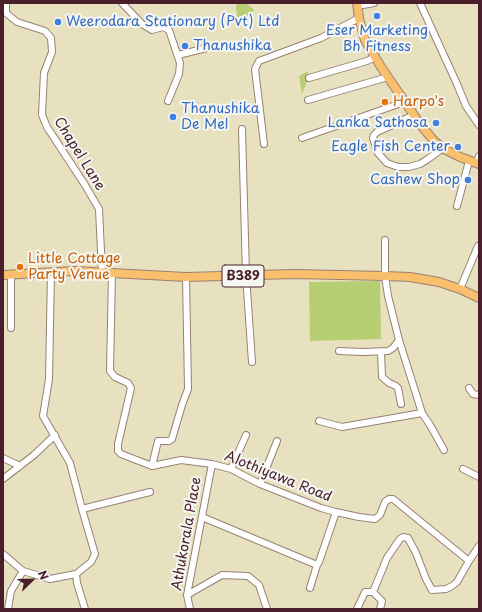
<!DOCTYPE html>
<style>
body{margin:0}
#map{position:relative;width:482px;height:612px;overflow:hidden;background:#e8e1bf;font-family:"Playpen Sans",sans-serif}
canvas{display:block}
.frame{position:absolute;inset:0;border:4px solid #4a1f2b;pointer-events:none}
.north{position:absolute;left:12px;top:560px;width:40px;height:40px;-webkit-text-stroke:3px #f6f6f2;paint-order:stroke;rotate:67deg;font-size:11px;font-weight:700;line-height:16px;text-align:center;color:#4a1f2b}
.north::after{content:'';display:block;margin:auto;width:14px;height:18px;background:#4a1f2b;clip-path:polygon(50% 0,100% 100%,50% 72%,0 100%)}
</style>
<div id="map">
<canvas width="482" height="612"></canvas>
<div class="frame"></div>
<div class="north">N</div>
</div>
<script>
const context = document.querySelector('canvas').getContext('2d');
context.lineJoin = 'round';
function paint(path, color) { context.fillStyle = color; context.fill(path, 'evenodd'); }
const shape = rows => new Path2D(rows.map(r => 'M' + r).join(''));
function strokePath(path, color, width, dash) { context.strokeStyle = color; context.lineWidth = width; context.lineCap = dash ? 'butt' : 'round'; context.setLineDash(dash || []); context.stroke(path); }
function label(font, color, halo, rows, align = 'center') {
  context.font = font + ' "Playpen Sans",sans-serif'; context.lineWidth = 4; context.setLineDash([]); context.textBaseline = 'middle'; context.strokeStyle = halo; context.fillStyle = color; for (const [text, x, y, turn = 0] of rows) {
    context.save(); context.translate(x, y); context.rotate((+turn || 0) * Math.PI / 180); context.textAlign = isNaN(turn) ? turn : align; if (halo) context.strokeText(text, 0, 0); context.fillText(text, 0, 0); context.restore();
  }
}
const green = shape([
 [237,3,245,3,254,9,248,21,235,23,237,14,236,9],
 [308,71,307,81,302,94,299,76],
 [380,281,381,339,310,341,309,282]
]);
const minor = shape([
 [6,3,6,13,17,22,45,31,51,38,52,52,44,73,42,115,47,127,85,185,99,209,102,273],
 [122,3,142,24,152,30,163,27,169,30,180,63,179,74,168,101],
 [420,3,457,84,466,106,479,125],
 [357,6,374,3],
 [178,55,219,45],
 [309,78,367,61,375,57],
 [308,100,388,77],
 [414,115,377,132,374,135,373,138,378,153,387,163,398,167,409,167,420,164,428,159,443,148],
 [242,129,246,275,252,362],
 [302,138,404,102],
 [264,144,255,69,259,61,321,38,359,18],
 [477,163,479,156],
 [457,206,469,161],
 [385,240,385,276,388,296,399,340,422,413,430,425,444,450],
 [51,272,49,379,43,416,70,463,82,509,95,554,91,562,76,574,77,583,85,609],
 [112,273,110,371,115,377,128,383,131,388,118,444,118,451,121,454,152,466,181,460,212,464,231,469,260,484,321,508,336,512],
 [460,289,478,246],
 [11,328,11,274],
 [339,351,363,352,388,351,393,348,399,340],
 [381,352,382,377,389,383,396,386,398,388,401,404],
 [469,388,473,394,479,395],
 [319,421,342,427,422,413],
 [3,458,20,466],
 [152,466,158,441,169,441,172,439,182,405,188,389,186,277],
 [231,469,246,435],
 [463,469,479,477],
 [3,479,34,455,55,435],
 [260,484,277,441],
 [82,509,150,492],
 [202,517,317,565,319,562,336,512,359,517,375,519,380,515,385,502,389,499,393,499,469,561,479,546],
 [3,554,23,571,50,579,76,574],
 [310,588,317,565],
 [187,595,222,575,248,576,259,585,267,609],
 [8,609,11,591,23,571],
 [190,609,187,595,212,464],
 [357,609,365,592,373,592],
 [380,609,382,601,373,592,387,558,400,539,403,537,408,538,416,553,426,579,432,590,446,589,452,586,457,582,469,561]
]);
const major = shape([
 [357,3,359,18,365,40,381,67,420,124,434,141,444,149,460,157,479,164],
 [3,275,74,271,186,277,294,274,385,276,410,277,439,282,460,289,479,298]
]);
const markers = [
 [377,16,4,"#3f7fe0"],
 [58,22,4,"#3f7fe0"],
 [185,46,4,"#3f7fe0"],
 [385,102,4,"#e8710a"],
 [173,117,4,"#3f7fe0"],
 [436,123,4,"#3f7fe0"],
 [458,147,4,"#3f7fe0"],
 [468,180,4,"#3f7fe0"],
 [20,267,4,"#e8710a"]
];
const shields = [
 [243,276,42]
];
const shieldNames = [
 ["B389",243,276]
];
const shopNames = [
 ["Weerodara Stationary (Pvt) Ltd",66,22],
 ["Eser Marketing",377,31,"center"],
 ["Bh Fitness",377,47,"center"],
 ["Thanushika",193,46],
 ["Thanushika",181,109],
 ["De Mel",181,125],
 ["Lanka Sathosa",428,123,"right"],
 ["Eagle Fish Center",450,147,"right"],
 ["Cashew Shop",460,180,"right"]
];
const foodNames = [
 ["Harpo's",393,102],
 ["Little Cottage",28,259],
 ["Party Venue",28,275]
];
const streetNames = [
 ["Chapel Lane",79,154,58],
 ["Alothiyawa Road",278,477,22],
 ["Athukorala Place",187,534,-80]
];
paint(green, '#b8ce72');
strokePath(minor, '#998075', 8);
strokePath(major, '#998075', 10);
strokePath(minor, '#fff', 6);
strokePath(major, '#f9bf6d', 8);
for (const [x, y, r, color] of markers) { const dot = new Path2D(); dot.arc(x, y, r, 0, 2 * Math.PI); context.fillStyle = color; context.fill(dot); strokePath(dot, '#f6f6f2', 1.5); }
for (const [x, y, w] of shields) { const box = new Path2D(); box.roundRect(x - w / 2, y - 11, w, 22, 3); context.fillStyle = '#f6f6f2'; context.fill(box); strokePath(box, '#4a1f2b', 1); }
label('bold 13px', '#4a1f2b', null, shieldNames);
label('14px', '#366cbe', '#f6f6f2', shopNames, 'left');
label('14px', '#c56008', '#f6f6f2', foodNames, 'left');
label('14px', '#4a1f2b', '#f6f6f2', streetNames);
</script>
